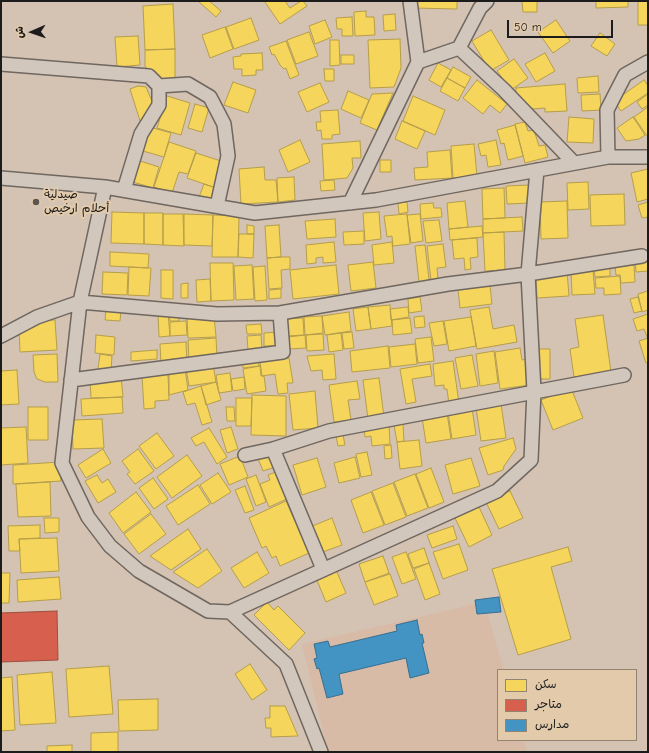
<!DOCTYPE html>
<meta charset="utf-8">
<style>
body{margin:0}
#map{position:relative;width:649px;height:753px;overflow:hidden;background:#d4c2b3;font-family:"Comic Neue","Playpen Sans Arabic",sans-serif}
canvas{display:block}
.frame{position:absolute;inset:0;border:2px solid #1c1c1c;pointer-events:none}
.legend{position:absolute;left:497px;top:669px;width:140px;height:72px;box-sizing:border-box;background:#e2caab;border:1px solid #938472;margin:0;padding:5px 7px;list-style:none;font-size:12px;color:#1c1c1c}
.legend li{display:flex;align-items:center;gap:8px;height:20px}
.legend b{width:20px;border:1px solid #938472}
.north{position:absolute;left:12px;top:12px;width:40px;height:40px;-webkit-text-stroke:3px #e2caab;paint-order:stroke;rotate:268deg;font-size:11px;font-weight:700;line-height:16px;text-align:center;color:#1c1c1c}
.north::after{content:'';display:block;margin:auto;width:14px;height:18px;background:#1c1c1c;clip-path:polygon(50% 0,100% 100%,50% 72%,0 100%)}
.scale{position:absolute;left:507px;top:20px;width:106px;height:18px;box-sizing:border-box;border:2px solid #1c1c1c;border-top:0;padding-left:5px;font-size:12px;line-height:14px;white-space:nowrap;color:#1c1c1c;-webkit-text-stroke:3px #e2caab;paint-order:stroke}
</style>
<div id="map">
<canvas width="649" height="753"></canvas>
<div class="frame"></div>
<ul class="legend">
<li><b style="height:11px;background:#f6d55c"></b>سكن</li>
<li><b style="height:11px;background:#d6604d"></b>متاجر</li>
<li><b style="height:11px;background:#4393c3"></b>مدارس</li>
</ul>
<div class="north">ش</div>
<div class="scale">50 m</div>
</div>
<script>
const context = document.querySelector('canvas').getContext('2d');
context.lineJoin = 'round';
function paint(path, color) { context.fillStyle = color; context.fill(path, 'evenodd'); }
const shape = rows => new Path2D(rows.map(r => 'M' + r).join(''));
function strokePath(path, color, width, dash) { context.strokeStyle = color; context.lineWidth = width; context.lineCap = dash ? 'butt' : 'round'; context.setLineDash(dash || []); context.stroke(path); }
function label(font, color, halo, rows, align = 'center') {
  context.font = font + ' "Comic Neue","Playpen Sans Arabic",sans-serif'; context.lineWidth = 4; context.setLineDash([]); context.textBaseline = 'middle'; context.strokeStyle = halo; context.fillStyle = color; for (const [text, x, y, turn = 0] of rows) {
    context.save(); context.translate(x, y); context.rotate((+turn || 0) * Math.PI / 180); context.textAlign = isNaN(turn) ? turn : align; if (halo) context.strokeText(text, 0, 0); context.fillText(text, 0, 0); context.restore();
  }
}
const built = shape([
 [484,602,504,670,498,670,498,740,524,740,527,752,328,752,302,644]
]);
const homes = shape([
 [198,1,209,1,221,11,216,17,198,1],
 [267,1,285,1,290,8,301,1,303,1,307,6,280,24,265,2,267,1],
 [413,1,457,1,457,9,413,8,413,1],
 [522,1,537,1,537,12,523,12,522,1],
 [596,1,628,1,628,7,596,8,596,1],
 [638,1,648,1,648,25,638,25,638,1],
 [173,4,175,49,145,50,143,6,173,4],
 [366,11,366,17,374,17,375,35,355,36,354,12,366,11],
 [395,14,396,30,384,31,383,15,395,14],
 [352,17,353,36,342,36,342,29,337,29,336,18,352,17],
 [251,18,259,40,234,49,226,27,251,18],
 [325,20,332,37,315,44,309,26,325,20],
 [556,20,570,41,553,53,538,32,556,20],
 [225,27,233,49,210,58,202,35,225,27],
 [491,30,509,60,490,71,472,41,491,30],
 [309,32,318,56,296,64,287,40,309,32],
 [600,33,615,44,607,56,591,46,600,33],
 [138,36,140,65,117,67,115,37,138,36],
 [400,39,401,68,394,87,370,88,368,40,400,39],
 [330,40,339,40,340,65,330,66,330,40],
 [286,41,299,75,290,79,286,68,284,69,280,65,274,54,272,55,269,47,286,41],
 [175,49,175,80,155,80,145,66,145,50,175,49],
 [262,53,263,70,256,70,256,75,242,76,242,69,234,69,233,57,241,56,241,54,262,53],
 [545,53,555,71,536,82,525,64,545,53],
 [341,55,354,55,354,64,341,64,341,55],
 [514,59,528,78,511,90,497,71,514,59],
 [438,63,451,70,441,87,429,80,438,63],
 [453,67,471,77,465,88,447,78,453,67],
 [324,69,334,69,334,81,325,81,324,69],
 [598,76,599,92,578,93,577,78,598,76],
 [447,78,465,88,458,101,440,91,447,78],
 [477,80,507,104,500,113,490,105,483,114,463,98,477,80],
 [644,80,648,86,648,93,621,111,614,101,644,80],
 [233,82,256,90,248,113,224,105,233,82],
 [320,83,329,102,307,112,298,92,320,83],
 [565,84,567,111,545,112,545,108,532,109,527,107,516,95,516,88,565,84],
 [138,86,146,87,154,106,141,124,130,89,138,86],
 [348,91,369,100,361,118,341,109,348,91],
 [393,93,377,130,360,123,372,94,393,93],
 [600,94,601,110,582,111,581,95,600,94],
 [648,94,648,105,642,109,637,102,648,94],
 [167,96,190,103,181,135,157,128,167,96],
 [413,96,445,110,435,135,403,121,413,96],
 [195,104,209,108,202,132,188,128,195,104],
 [648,107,648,136,647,136,634,117,648,107],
 [338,110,340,134,332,135,332,139,322,139,321,130,317,131,316,122,321,122,320,111,338,110],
 [569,117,594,119,593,143,567,142,569,117],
 [633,117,645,135,639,139,626,141,617,128,633,117],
 [402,121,425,131,417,149,395,139,402,121],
 [525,122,528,131,534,130,539,146,545,145,548,157,525,163,515,124,525,122],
 [515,125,523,156,508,160,504,143,501,144,497,130,515,125],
 [150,127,171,133,164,157,143,151,150,127],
 [300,140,310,162,288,172,279,150,300,140],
 [496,140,501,165,488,167,486,155,481,156,478,144,496,140],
 [360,141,361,158,352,158,353,168,347,178,324,180,322,144,360,141],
 [169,142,196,151,188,174,179,172,172,193,154,187,169,142],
 [474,144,477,176,453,178,451,146,474,144],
 [450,150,452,178,415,180,414,168,428,167,427,152,450,150],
 [196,153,224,162,216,188,187,178,196,153],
 [380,160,391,160,391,172,380,172,380,160],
 [140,161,159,167,153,188,133,182,140,161],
 [264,167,265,180,276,180,278,202,241,204,239,169,264,167],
 [648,169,648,199,637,202,631,173,648,169],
 [294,177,295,200,278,202,277,178,294,177],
 [334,180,335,190,321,191,320,181,334,180],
 [588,182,589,209,568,210,567,183,588,182],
 [204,184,216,188,212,201,199,197,204,184],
 [530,185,531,203,507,204,506,186,530,185],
 [504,188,505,218,483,219,482,189,504,188],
 [624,194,625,225,591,226,590,195,624,194],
 [465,201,468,227,449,229,447,203,465,201],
 [567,201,568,238,541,239,540,202,567,201],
 [407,202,408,212,399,214,398,203,407,202],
 [648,202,648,217,642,218,638,205,648,202],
 [433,203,434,208,441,208,442,217,421,219,420,204,433,203],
 [112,212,144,213,144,244,111,243,112,212],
 [379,212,381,239,365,241,363,213,379,212],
 [144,213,163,213,163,245,144,244,144,213],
 [163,214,183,214,184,246,163,245,163,214],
 [184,214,213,215,212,246,184,245,184,214],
 [407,214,410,244,393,246,392,236,387,237,384,216,407,214],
 [420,214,423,241,411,243,407,215,420,214],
 [213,215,239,216,238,257,212,257,213,215],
 [522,217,523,231,483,233,483,219,522,217],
 [335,219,336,237,307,239,305,221,335,219],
 [439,220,442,241,426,243,423,221,439,220],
 [247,225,254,226,254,234,247,234,247,225],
 [279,225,281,257,267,258,265,226,279,225],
 [482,226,483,237,450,240,449,229,482,226],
 [364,231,364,244,344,245,343,232,364,231],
 [504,232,505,270,485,271,483,233,504,232],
 [239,234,254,234,253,258,238,257,239,234],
 [477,238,478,257,470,258,471,269,465,270,464,258,454,259,452,240,477,238],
 [334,242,336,262,323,263,323,257,316,258,316,263,307,264,306,245,334,242],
 [392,242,394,263,374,265,372,245,392,242],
 [443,244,446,267,437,268,438,279,431,280,427,246,443,244],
 [425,245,429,280,419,282,415,246,425,245],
 [110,252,149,254,148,268,110,266,110,252],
 [280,257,290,257,290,269,281,270,282,288,269,289,267,258,280,257],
 [648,259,648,271,636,272,635,260,648,259],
 [373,262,376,288,351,291,348,265,373,262],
 [210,263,233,263,234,300,211,301,210,263],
 [252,265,254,299,236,300,234,266,252,265],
 [336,265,339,294,293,299,290,270,336,265],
 [634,265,635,282,621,283,620,275,616,275,615,266,634,265],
 [265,266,267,300,255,301,253,267,265,266],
 [129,267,151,268,149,296,128,295,129,267],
 [610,267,610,276,595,277,594,268,610,267],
 [161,270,173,270,173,299,161,298,161,270],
 [593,270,595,294,572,295,571,271,593,270],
 [567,271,569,296,537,298,536,273,567,271],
 [103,272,128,273,127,295,102,294,103,272],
 [620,276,621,294,604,295,604,288,596,288,595,278,620,276],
 [210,279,211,301,197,302,196,280,210,279],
 [188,283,188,298,181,298,181,284,188,283],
 [490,286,492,304,460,308,458,289,490,286],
 [281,289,281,298,269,299,269,290,281,289],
 [648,291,648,310,642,312,638,294,648,291],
 [420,297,422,311,409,313,408,299,420,297],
 [638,297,642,311,634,313,630,299,638,297],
 [390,305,392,326,371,329,368,307,390,305],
 [368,307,371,329,356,331,353,309,368,307],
 [408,307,409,317,391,320,390,309,408,307],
 [489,307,493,329,514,325,517,342,477,349,470,310,489,307],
 [106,309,121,311,120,321,105,320,106,309],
 [178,311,179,321,170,321,169,312,178,311],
 [168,312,170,336,159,337,158,313,168,312],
 [349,312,351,331,325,335,322,316,349,312],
 [648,314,648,337,647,337,644,329,637,331,633,319,648,314],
 [603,315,611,372,574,377,570,349,579,347,575,319,603,315],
 [214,316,216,337,188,338,187,317,214,316],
 [322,316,323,333,305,335,304,317,322,316],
 [424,316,425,327,415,328,414,317,424,316],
 [471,317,476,346,449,351,444,321,471,317],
 [303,318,304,335,287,336,286,319,303,318],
 [410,318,412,333,393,335,392,320,410,318],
 [55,320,57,350,20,352,19,328,32,327,32,321,55,320],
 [186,321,187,335,170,336,170,322,186,321],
 [443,321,447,344,434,346,429,323,443,321],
 [261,324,262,334,247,334,246,325,261,324],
 [279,332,279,346,264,346,264,333,279,332],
 [352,332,354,348,344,349,342,333,352,332],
 [341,333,343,350,329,352,327,335,341,333],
 [323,334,324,350,307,351,306,335,323,334],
 [96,335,115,337,114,355,95,353,96,335],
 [261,335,262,349,248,350,247,336,261,335],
 [305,335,306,348,289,349,288,337,305,335],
 [431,337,434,361,418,363,415,339,431,337],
 [216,338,217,357,189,359,188,340,216,338],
 [648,338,648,362,646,363,639,341,648,338],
 [186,342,187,362,161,364,160,344,186,342],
 [415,344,417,364,391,367,389,347,415,344],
 [388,346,390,368,352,372,350,351,388,346],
 [520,348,522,360,527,359,530,385,500,389,495,352,520,348],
 [537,349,550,349,550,379,538,379,537,349],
 [157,350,157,359,131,361,131,352,157,350],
 [494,351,498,383,480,386,476,354,494,351],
 [57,354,58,382,45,382,37,379,34,372,33,355,57,354],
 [100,354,112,356,111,370,98,369,100,354],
 [334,354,336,379,323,380,322,370,311,371,307,356,334,354],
 [472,355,478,386,461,389,455,358,472,355],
 [258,357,259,366,243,368,242,359,258,357],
 [289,358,293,383,287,383,288,393,278,394,275,374,262,376,260,362,289,358],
 [453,361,459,403,449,404,447,389,444,389,444,385,435,386,433,364,453,361],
 [213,364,216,382,189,386,186,368,213,364],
 [430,364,432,376,412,379,416,402,406,404,400,369,430,364],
 [260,366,261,376,264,376,266,391,247,394,243,369,260,366],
 [185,369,188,390,169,395,169,374,185,369],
 [17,370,19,404,1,405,1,371,17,370],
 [230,373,232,391,219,393,216,375,230,373],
 [168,374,169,400,155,401,155,408,144,409,142,375,168,374],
 [121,377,123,397,91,398,90,379,121,377],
 [244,377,245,389,233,391,231,379,244,377],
 [379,378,384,417,368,419,363,380,379,378],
 [357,381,360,399,348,400,351,420,334,422,329,385,357,381],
 [216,382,221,400,206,405,201,386,216,382],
 [201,386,212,422,202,425,195,403,187,405,183,392,201,386],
 [571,388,583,418,553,430,541,400,571,388],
 [315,391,318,428,293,430,289,394,315,391],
 [252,395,286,396,286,436,251,435,252,395],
 [122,397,123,413,82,416,81,399,122,397],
 [236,398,252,398,251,426,236,426,236,398],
 [501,404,506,438,481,441,476,408,501,404],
 [28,407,48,407,48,440,28,440,28,407],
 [226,407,234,407,235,421,227,421,226,407],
 [472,408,476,435,452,439,448,412,472,408],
 [447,413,451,439,426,443,422,417,447,413],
 [102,419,104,448,73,449,72,420,102,419],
 [403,424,404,441,397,442,394,425,403,424],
 [389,425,390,444,372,446,371,436,365,437,364,427,389,425],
 [26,427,28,463,1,465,1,428,26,427],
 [231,427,238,449,227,453,220,430,231,427],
 [209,428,227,457,217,464,204,442,196,446,191,438,209,428],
 [342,430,345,445,338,446,335,431,342,430],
 [157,433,174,456,156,469,139,446,157,433],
 [513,438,516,449,504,466,503,470,488,475,479,448,513,438],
 [419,440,422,466,400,469,397,442,419,440],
 [391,445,392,458,385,459,384,446,391,445],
 [103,449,111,463,86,478,78,465,103,449],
 [138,449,154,471,135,484,127,474,130,472,122,461,138,449],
 [268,451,275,467,263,471,257,456,268,451],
 [367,452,372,475,361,477,356,454,367,452],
 [187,455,202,476,172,498,157,477,187,455],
 [240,456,248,477,229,485,220,464,240,456],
 [355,457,360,478,339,483,334,463,355,457],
 [317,458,326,487,302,495,293,465,317,458],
 [471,458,480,486,453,494,445,465,471,458],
 [60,462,61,481,13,484,13,465,60,462],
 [431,468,444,502,429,508,416,474,431,468],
 [276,472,287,499,269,507,260,484,270,480,268,475,276,472],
 [218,473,231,492,212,504,200,485,218,473],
 [415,474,428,508,407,516,394,482,415,474],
 [97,475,102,483,108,479,116,492,98,503,85,481,97,475],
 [256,475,266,502,256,506,246,479,256,475],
 [153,478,168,499,154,509,139,488,153,478],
 [50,482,51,516,18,517,16,484,50,482],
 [393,483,406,517,385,525,372,491,393,483],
 [198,485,210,504,178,525,166,506,198,485],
 [245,486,254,510,245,513,235,490,245,486],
 [510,491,523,518,499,529,486,502,510,491],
 [136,492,151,512,123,533,109,513,136,492],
 [371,492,384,525,363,533,351,500,371,492],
 [286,501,309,553,280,566,276,556,272,558,266,546,262,548,249,518,286,501],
 [479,507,492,535,469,547,455,518,479,507],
 [151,514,166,534,139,554,124,534,151,514],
 [44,518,59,518,59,532,45,533,44,518],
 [332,518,342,545,320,553,310,527,332,518],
 [40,525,40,538,19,539,20,551,9,551,8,526,40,525],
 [453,526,457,539,432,548,427,535,453,526],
 [188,529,201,549,171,570,150,556,188,529],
 [57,538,59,571,21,573,19,539,57,538],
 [459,544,468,570,443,579,433,552,459,544],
 [568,547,572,561,551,567,571,639,518,655,492,569,568,547],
 [424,548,429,563,413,568,408,554,424,548],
 [207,549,222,571,198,588,173,572,207,549],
 [257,552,269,573,244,588,231,568,257,552],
 [406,552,416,579,402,584,392,557,406,552],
 [383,556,389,573,365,582,359,564,383,556],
 [429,563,440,594,425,600,414,569,429,563],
 [336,570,346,593,326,602,316,578,336,570],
 [1,573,10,573,9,603,1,603,1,573],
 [390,574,398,596,374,605,365,582,390,574],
 [59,577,61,599,18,602,17,580,59,577],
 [267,602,274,610,278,606,305,633,289,650,254,615,267,602],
 [250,664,267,690,252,700,235,674,250,664],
 [109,666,113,714,69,717,66,669,109,666],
 [52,672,56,723,20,725,17,675,52,672],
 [12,677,15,730,1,731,1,678,12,677],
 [158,699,158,730,119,731,118,700,158,699],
 [270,706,285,706,298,736,271,737,271,728,266,728,265,718,270,718,270,706],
 [118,732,118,752,91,752,91,733,118,732],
 [72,745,72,752,47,752,47,746,72,745]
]);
const shops = shape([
 [57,611,58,660,1,662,1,613,57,611]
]);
const schools = shape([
 [499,597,501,612,477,614,475,600,499,597],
 [417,620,420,635,422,634,424,643,422,643,429,673,410,678,406,658,339,674,343,694,327,698,319,668,317,669,314,659,317,658,314,644,328,641,330,647,397,631,396,625,417,620]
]);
const street = shape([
 [410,1,418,62],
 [459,48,504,90,574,163],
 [1,64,149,76,159,86,188,84,210,97,224,124,228,156,217,206],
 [608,157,607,110,625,75,648,62],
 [1,178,105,187,80,302,62,463,88,517,110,546,139,571,208,611,230,612,286,664,321,752],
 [105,187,255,213,376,200,608,157,648,157],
 [124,190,141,134,159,105,159,86],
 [350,203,418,62,459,48,480,8,487,1],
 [1,336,37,317,80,302,217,314,280,313,448,284,528,274,642,256],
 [71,380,283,352,280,313],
 [273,449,323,569],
 [245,455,273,449,329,431,624,375],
 [230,612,497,491,531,460,534,391,528,274,537,170]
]);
const markers = [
 [36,202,4,"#5c5651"]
];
const poiNames = [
 ["صيدلية",44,195],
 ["أحلام ارخيص",44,209]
];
paint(built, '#d8bba7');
paint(homes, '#f6d55c');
strokePath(homes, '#b59e49', 1);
paint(shops, '#d6604d');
strokePath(shops, '#9e4c3e', 1);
paint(schools, '#4393c3');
strokePath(schools, '#376f91', 1);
strokePath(street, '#6f6760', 16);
strokePath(street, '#d1c7bc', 13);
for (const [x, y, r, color] of markers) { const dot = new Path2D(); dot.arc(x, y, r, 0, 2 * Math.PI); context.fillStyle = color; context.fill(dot); strokePath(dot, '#e2caab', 1.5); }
label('12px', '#1c1c1c', '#e2caab', poiNames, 'left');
</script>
